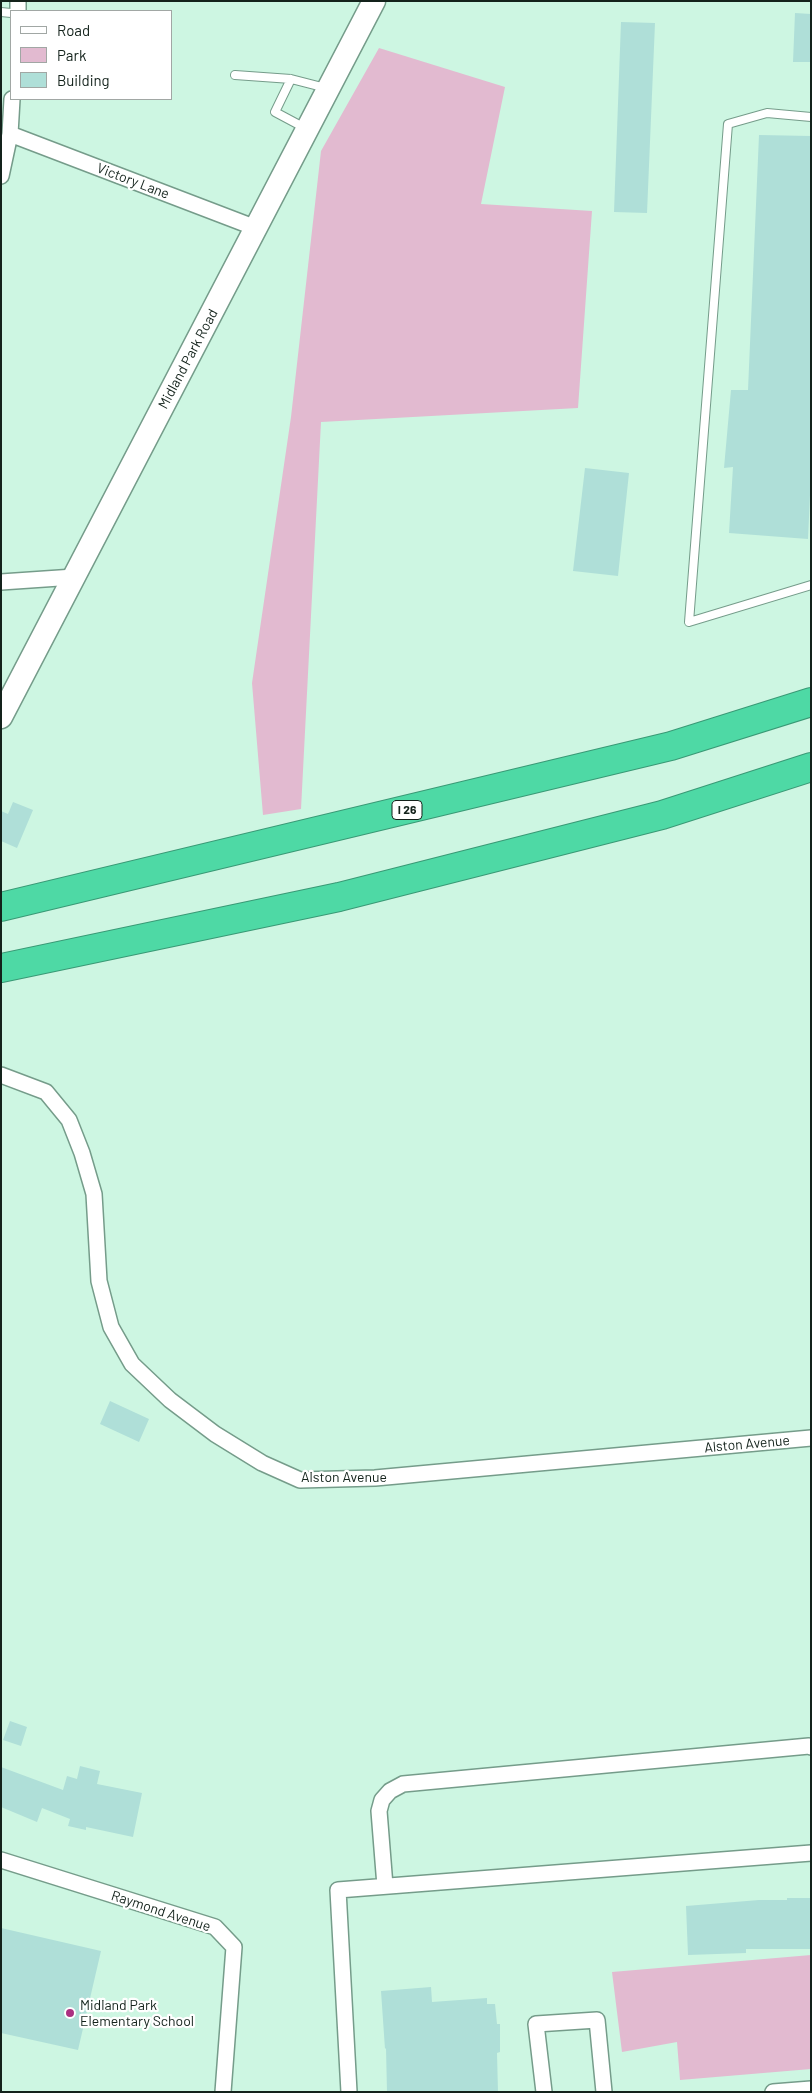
<!DOCTYPE html>
<style>
body{margin:0}
#map{position:relative;width:812px;height:2093px;overflow:hidden;background:#cdf6e2;font-family:Barlow,sans-serif}
canvas{display:block}
.frame{position:absolute;inset:0;border:2px solid #13221b;pointer-events:none}
.legend{position:absolute;left:10px;top:10px;width:162px;height:90px;box-sizing:border-box;background:#fff;border:1px solid #a1a7a4;margin:0;padding:6px 9px;list-style:none;font-size:15px;color:#13221b}
.legend li{display:flex;align-items:center;gap:10px;height:25px}
.legend b{width:25px;border:1px solid #a1a7a4}
</style>
<div id="map">
<canvas width="812" height="2093"></canvas>
<div class="frame"></div>
<ul class="legend">
<li><b style="height:6px;background:#fff"></b>Road</li>
<li><b style="height:14px;background:#e2bad0"></b>Park</li>
<li><b style="height:14px;background:#afdfd8"></b>Building</li>
</ul>
</div>
<script>
const context = document.querySelector('canvas').getContext('2d');
context.lineJoin = 'round';
function paint(path, color) { context.fillStyle = color; context.fill(path, 'evenodd'); }
const shape = rows => new Path2D(rows.map(r => 'M' + r).join(''));
function strokePath(path, color, width, dash) { context.strokeStyle = color; context.lineWidth = width; context.lineCap = dash ? 'butt' : 'round'; context.setLineDash(dash || []); context.stroke(path); }
function label(font, color, halo, rows, align = 'center') {
  context.font = font + ' Barlow,sans-serif'; context.lineWidth = 4.5; context.setLineDash([]); context.textBaseline = 'middle'; context.strokeStyle = halo; context.fillStyle = color; for (const [text, x, y, turn = 0] of rows) {
    context.save(); context.translate(x, y); context.rotate((+turn || 0) * Math.PI / 180); context.textAlign = isNaN(turn) ? turn : align; if (halo) context.strokeText(text, 0, 0); context.fillText(text, 0, 0); context.restore();
  }
}
const green = shape([
 [379,48,505,87,481,204,592,211,578,408,321,422,301,809,263,815,252,683,291,417,321,151],
 [811,1955,811,2069,680,2080,677,2042,622,2052,612,1972]
]);
const building = shape([
 [795,13,811,14,811,62,793,62],
 [621,22,655,23,647,213,614,212],
 [759,135,811,136,811,473,808,539,729,533,733,467,724,468,731,390,748,390],
 [585,468,629,473,618,576,573,571],
 [13,802,33,810,17,848,1,841,1,811,8,814],
 [110,1401,149,1419,139,1442,100,1424],
 [10,1721,27,1727,21,1746,3,1740],
 [80,1766,100,1771,97,1784,142,1793,133,1837,86,1827,86,1830,68,1826,70,1819,42,1808,37,1822,1,1807,1,1767,63,1790,67,1776,77,1779],
 [787,1898,811,1898,811,1949,746,1949,746,1953,688,1955,686,1906,759,1900,787,1900],
 [1,1928,101,1951,78,2050,1,2033],
 [431,1987,432,2002,487,1998,487,2004,495,2004,497,2024,500,2024,500,2052,497,2053,498,2092,387,2092,386,2048,385,2049,381,1991]
]);
const lane = shape([
 [1,12,11,13],
 [235,75,291,79,326,88],
 [291,79,275,112,305,128],
 [811,117,767,113,728,124,689,622,811,585]
]);
const street = shape([
 [18,11,18,1],
 [10,134,256,228],
 [1,176,10,134,12,99],
 [1,582,74,577],
 [1,1075,46,1092,69,1120,82,1153,94,1194,99,1281,111,1327,132,1364,170,1400,215,1434,262,1463,300,1480,375,1478,811,1438],
 [1,1860,215,1927,234,1947,223,2092],
 [385,1886,379,1811,382,1800,390,1791,403,1784,809,1746,811,1747],
 [349,2092,338,1890,811,1853],
 [544,2092,536,2024,597,2020,604,2092],
 [773,2092,811,2089]
]);
const secondary = shape([
 [1,717,374,1]
]);
const highway = shape([
 [1,907,671,746,811,702],
 [1,968,339,897,662,815,811,767]
]);
const markers = [
 [70,2013,5,"#ab2f81"]
];
const shields = [
 [407,810,30]
];
const shieldNames = [
 ["I 26",407,810]
];
const streetNames = [
 ["Victory Lane",133,181,21],
 ["Midland Park Road",188,359,-62],
 ["Alston Avenue",747,1444,-5],
 ["Alston Avenue",344,1477],
 ["Raymond Avenue",161,1911,18]
];
const poiNames = [
 ["Midland Park",80,2005],
 ["Elementary School",80,2021]
];
paint(green, '#e2bad0');
paint(building, '#afdfd8');
strokePath(lane, '#759c8a', 10);
strokePath(street, '#759c8a', 18);
strokePath(secondary, '#759c8a', 25);
strokePath(highway, '#399975', 30);
strokePath(lane, '#fff', 8);
strokePath(street, '#fff', 15);
strokePath(secondary, '#fff', 22);
strokePath(highway, '#4ed9a5', 28);
for (const [x, y, r, color] of markers) { const dot = new Path2D(); dot.arc(x, y, r, 0, 2 * Math.PI); context.fillStyle = color; context.fill(dot); strokePath(dot, '#fff', 2); }
for (const [x, y, w] of shields) { const box = new Path2D(); box.roundRect(x - w / 2, y - 9.5, w, 19, 4); context.fillStyle = '#fff'; context.fill(box); strokePath(box, '#13221b', 1); }
label('bold 12px', '#13221b', null, shieldNames);
label('14px', '#13221b', '#fff', streetNames);
label('14px', '#13221b', '#fff', poiNames, 'left');
</script>
